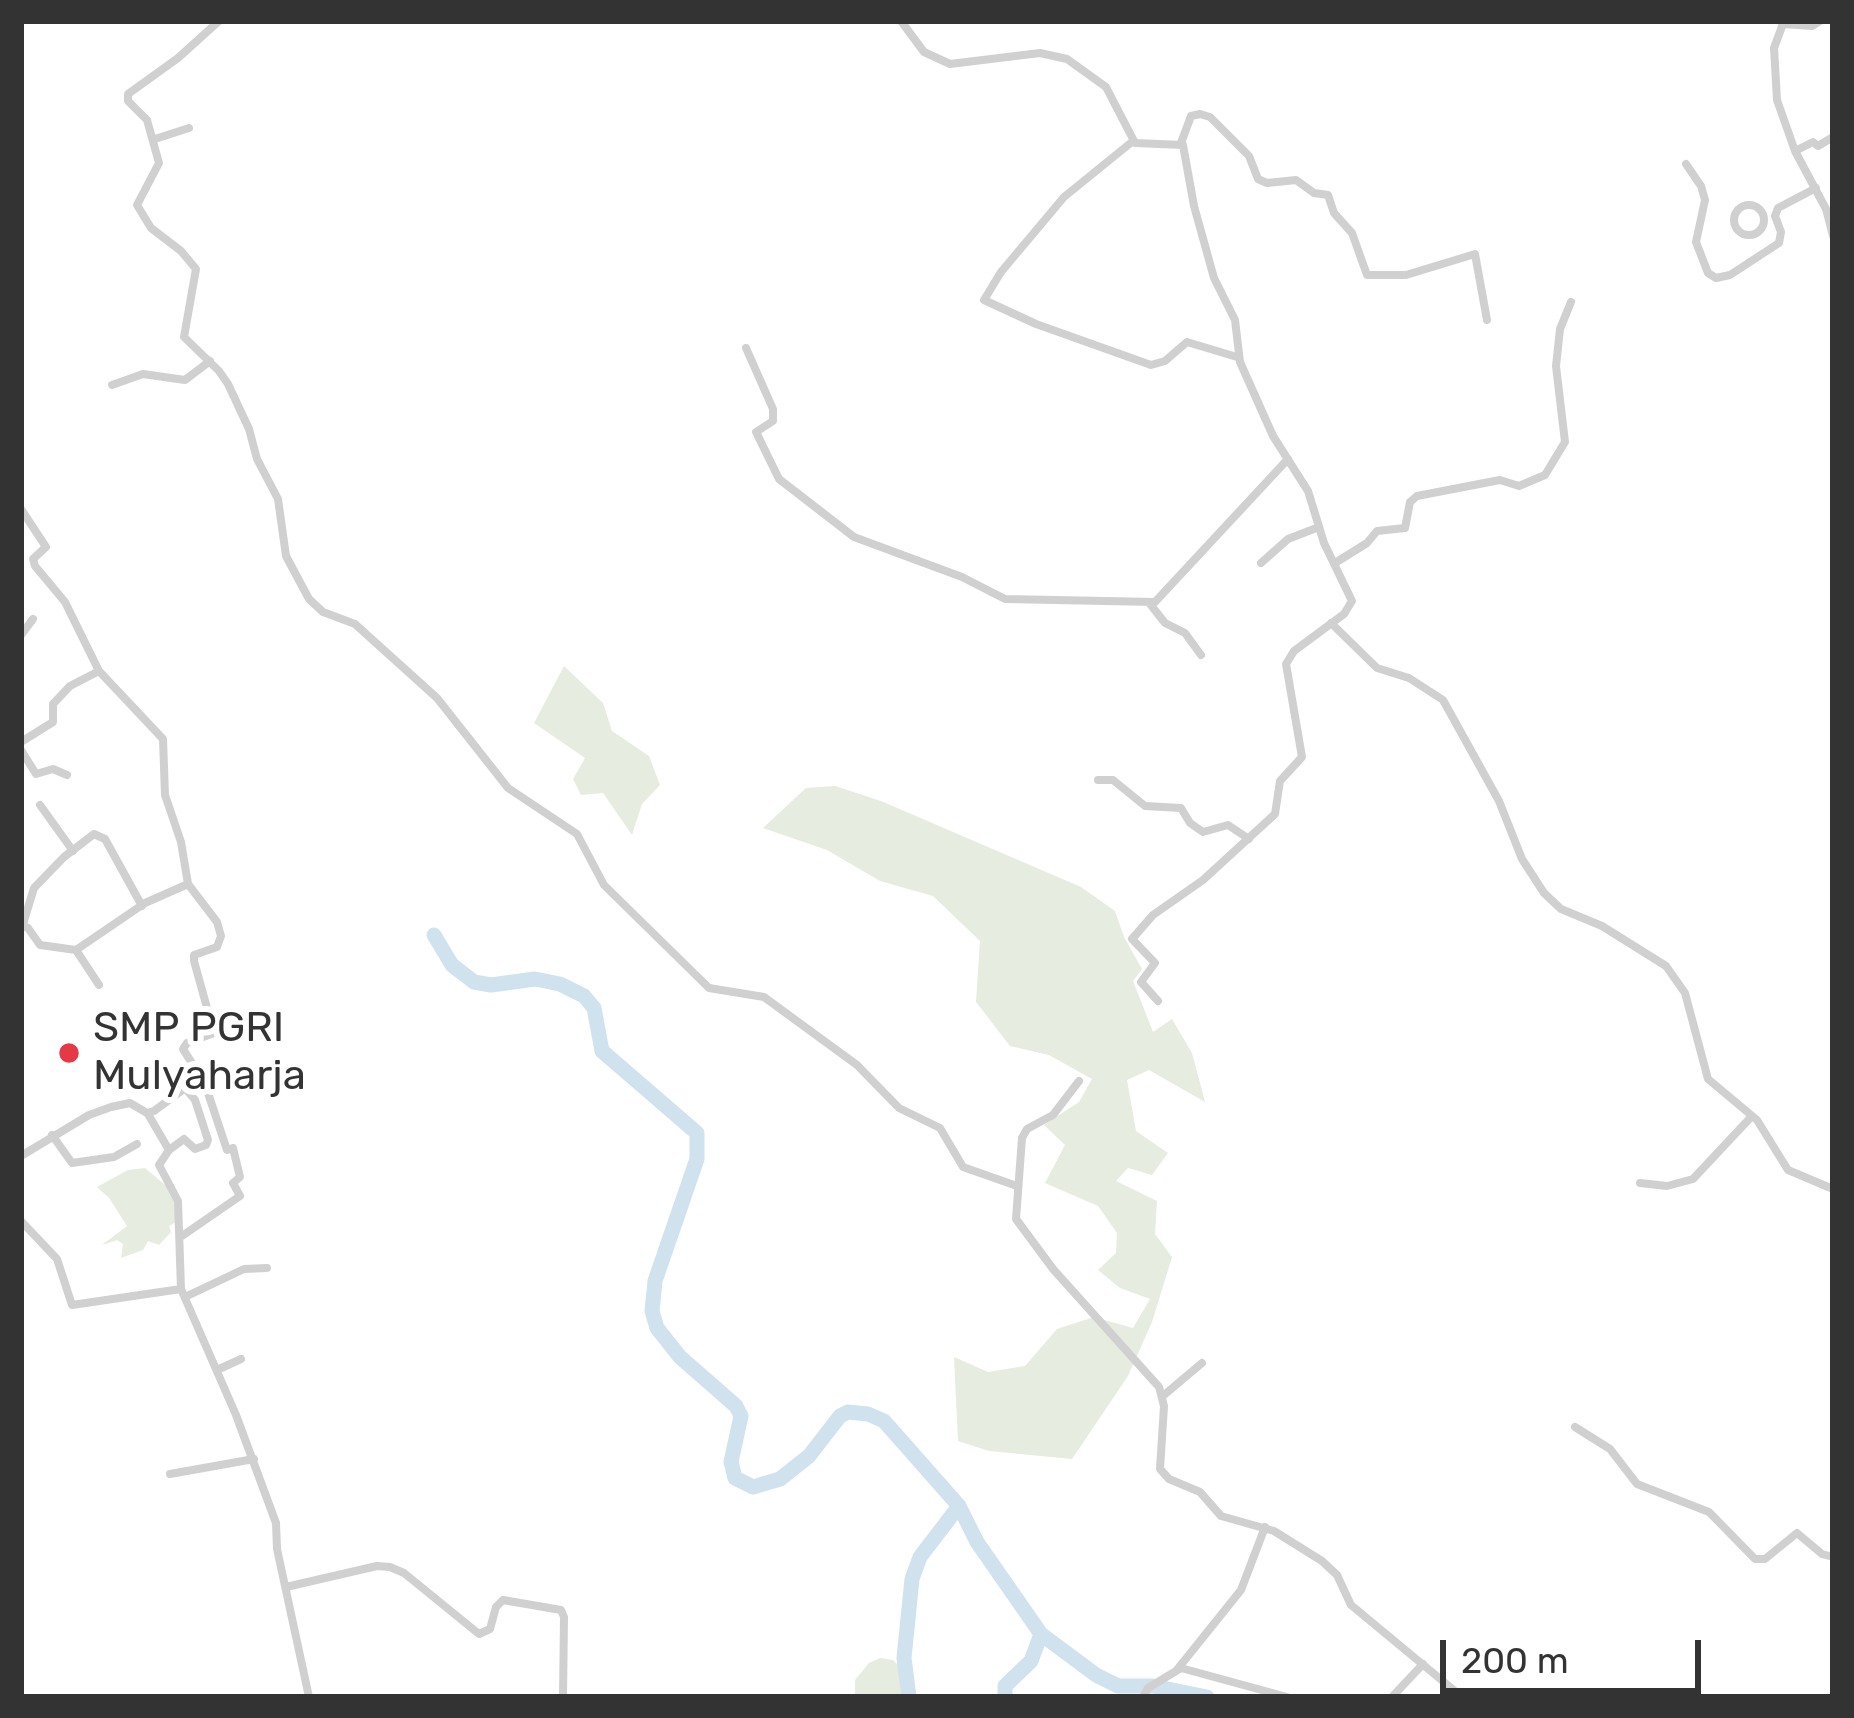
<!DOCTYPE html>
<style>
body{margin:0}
#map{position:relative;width:1854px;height:1718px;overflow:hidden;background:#fff;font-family:Rubik,sans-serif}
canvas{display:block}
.frame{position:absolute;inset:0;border:24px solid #333;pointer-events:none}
.scale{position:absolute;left:1440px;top:1640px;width:261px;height:54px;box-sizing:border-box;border:6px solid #333;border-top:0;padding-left:15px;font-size:36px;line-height:42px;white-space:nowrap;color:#333;-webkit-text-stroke:9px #fff;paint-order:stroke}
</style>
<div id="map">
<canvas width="1854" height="1718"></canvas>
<div class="frame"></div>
<div class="scale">200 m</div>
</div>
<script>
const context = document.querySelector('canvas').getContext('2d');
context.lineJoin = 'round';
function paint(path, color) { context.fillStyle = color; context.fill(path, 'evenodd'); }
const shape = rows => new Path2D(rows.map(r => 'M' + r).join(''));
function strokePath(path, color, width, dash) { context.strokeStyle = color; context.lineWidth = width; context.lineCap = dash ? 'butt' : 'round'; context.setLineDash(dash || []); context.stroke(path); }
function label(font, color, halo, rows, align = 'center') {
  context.font = font + ' Rubik,sans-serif'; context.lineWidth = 12; context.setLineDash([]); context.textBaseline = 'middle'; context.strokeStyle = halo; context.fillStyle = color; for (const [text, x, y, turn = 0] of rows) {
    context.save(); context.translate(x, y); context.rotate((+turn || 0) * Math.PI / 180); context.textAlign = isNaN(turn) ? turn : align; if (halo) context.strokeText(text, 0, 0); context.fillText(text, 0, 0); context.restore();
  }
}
const green = shape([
 [564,666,603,703,612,731,649,756,660,785,642,804,632,835,603,793,581,795,573,779,585,758,534,723],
 [835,786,881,801,1081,887,1115,911,1124,937,1142,969,1133,981,1153,1032,1172,1019,1192,1053,1205,1102,1149,1070,1127,1080,1136,1131,1168,1153,1152,1175,1128,1168,1116,1181,1157,1201,1155,1234,1172,1257,1152,1322,1128,1376,1072,1459,989,1451,958,1441,954,1357,988,1372,1025,1366,1057,1329,1094,1317,1133,1328,1150,1299,1120,1288,1098,1270,1116,1253,1117,1233,1098,1206,1045,1183,1065,1145,1044,1125,1079,1102,1092,1079,1049,1055,1010,1046,976,1002,980,941,933,896,880,881,827,850,763,828,806,788],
 [145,1168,176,1194,180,1220,169,1226,171,1232,159,1245,148,1241,143,1250,121,1258,123,1244,117,1240,102,1245,127,1226,109,1198,97,1187,128,1170],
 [880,1658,893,1660,900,1667,903,1697,855,1697,855,1680,869,1663]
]);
const river = shape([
 [434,935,452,965,474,982,491,985,535,979,560,984,584,996,594,1008,602,1051,697,1133,697,1159,655,1281,652,1311,657,1328,680,1357,736,1406,741,1416,731,1462,735,1478,753,1487,780,1479,809,1456,840,1416,848,1412,868,1414,884,1421,959,1506,977,1542,1041,1634,1096,1675,1118,1686,1153,1686,1207,1697],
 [909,1697,904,1658,912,1579,920,1557,959,1506],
 [1005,1697,1005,1686,1031,1661,1041,1634]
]);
const minor = shape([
 [219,21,178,58,128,94,128,101,147,120,159,163,137,205,151,228,181,251,196,269,184,337,219,371,228,384,249,429,257,459,278,499,286,556,309,599,323,612,355,624,437,698,508,788,577,834,604,885,709,988,764,997,857,1065,899,1108,940,1128,963,1167,1017,1186],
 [901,21,924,52,950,64,1040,53,1067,59,1106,87,1135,143,1183,145,1194,206,1214,278,1235,320,1240,362,1273,436,1308,491,1324,543,1352,601,1344,614,1294,651,1286,664,1302,757,1280,781,1275,814,1203,880,1153,915,1132,939,1155,963,1141,982,1158,1001],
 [1784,21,1774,48,1777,100,1795,151,1826,209,1833,236],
 [1783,24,1812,26,1820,21],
 [155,139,189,128],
 [1133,141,1064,197,1001,272,984,300,1036,324,1151,365,1165,361,1187,342,1237,357],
 [1181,143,1191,116,1200,114,1210,117,1249,156,1258,179,1267,183,1296,180,1314,193,1328,195,1334,213,1352,233,1367,275,1406,275,1475,254,1487,320],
 [1795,151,1813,142,1818,146,1833,137],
 [1686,164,1701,186,1705,200,1696,242,1708,273,1716,278,1730,275,1779,243,1781,232,1775,216,1778,208,1816,188],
 '1734 220a15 15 0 1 1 30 0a15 15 0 1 1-30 0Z',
 [746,348,773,409,773,421,756,432,779,479,854,537,962,577,1005,599,1155,602,1288,459],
 [112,385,143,374,185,380,210,361],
 [21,509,46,547,33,559,35,566,65,602,99,671],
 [1261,563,1288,539,1319,527],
 [1335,563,1367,543,1377,531,1405,528,1410,502,1417,496,1500,480,1519,486,1545,475,1565,442,1556,366,1560,329,1571,302],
 [1150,604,1165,623,1185,633,1201,655],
 [1331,623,1377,668,1409,678,1443,700,1499,801,1522,859,1544,893,1561,909,1602,926,1666,966,1685,993,1708,1079,1757,1120,1788,1170,1833,1189],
 [21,635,33,619],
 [21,742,53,722,53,704,70,686,99,671,163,739,165,795,181,842,188,884,145,903,76,950,40,945,28,928,21,925],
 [21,750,36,774,53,769,67,775],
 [1098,780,1113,780,1145,806,1181,808,1190,823,1203,832,1228,825,1249,839],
 [40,805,73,851],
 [23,924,34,888,64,857,94,834,105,839,142,906],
 [76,950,99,985],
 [1079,1081,1053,1115,1027,1129,1022,1138,1016,1219,1053,1269,1159,1387,1164,1406,1160,1469,1169,1479,1200,1492,1221,1516,1274,1531,1322,1561,1337,1575,1351,1605,1462,1697],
 [148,1114,169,1150,184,1139,195,1149,206,1145,208,1140,195,1100,185,1088],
 [52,1135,72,1163,114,1157,137,1144],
 [169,1150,159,1165,178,1201,181,1289],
 [21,1156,89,1115,111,1107,130,1103,147,1113,154,1111,200,1077],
 [1640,1183,1667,1186,1693,1179,1752,1116],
 [21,1221,57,1259,72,1305,181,1289,236,1415,276,1523,277,1549,309,1697],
 [182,1236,240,1196,233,1183,240,1177,233,1148,227,1150,205,1084,183,1049,187,1043,214,1033,194,961,194,955,217,947,221,936,217,922,188,884],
 [185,1297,244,1269,267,1268],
 [217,1370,241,1359],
 [1164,1395,1202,1363],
 [1575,1427,1610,1449,1637,1484,1709,1512,1755,1559,1765,1559,1797,1533,1822,1554,1833,1557],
 [170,1474,254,1459],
 [286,1587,377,1566,390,1567,404,1573,479,1634,490,1629,496,1607,503,1600,561,1610,564,1617,563,1697],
 [1176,1671,1241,1590,1265,1527],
 [1143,1697,1148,1688,1181,1668,1287,1697],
 [1392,1697,1423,1664]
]);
const markers = [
 [69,1053,12,"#e63946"]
];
const poiNames = [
 ["SMP PGRI",93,1029],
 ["Mulyaharja",93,1077]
];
paint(green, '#e6ecdf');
strokePath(river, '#cfe2ee', 15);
strokePath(minor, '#d0d0d0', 8);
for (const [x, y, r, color] of markers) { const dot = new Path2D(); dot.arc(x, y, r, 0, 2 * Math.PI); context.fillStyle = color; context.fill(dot); strokePath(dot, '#fff', 4.5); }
label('42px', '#333', '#fff', poiNames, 'left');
</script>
